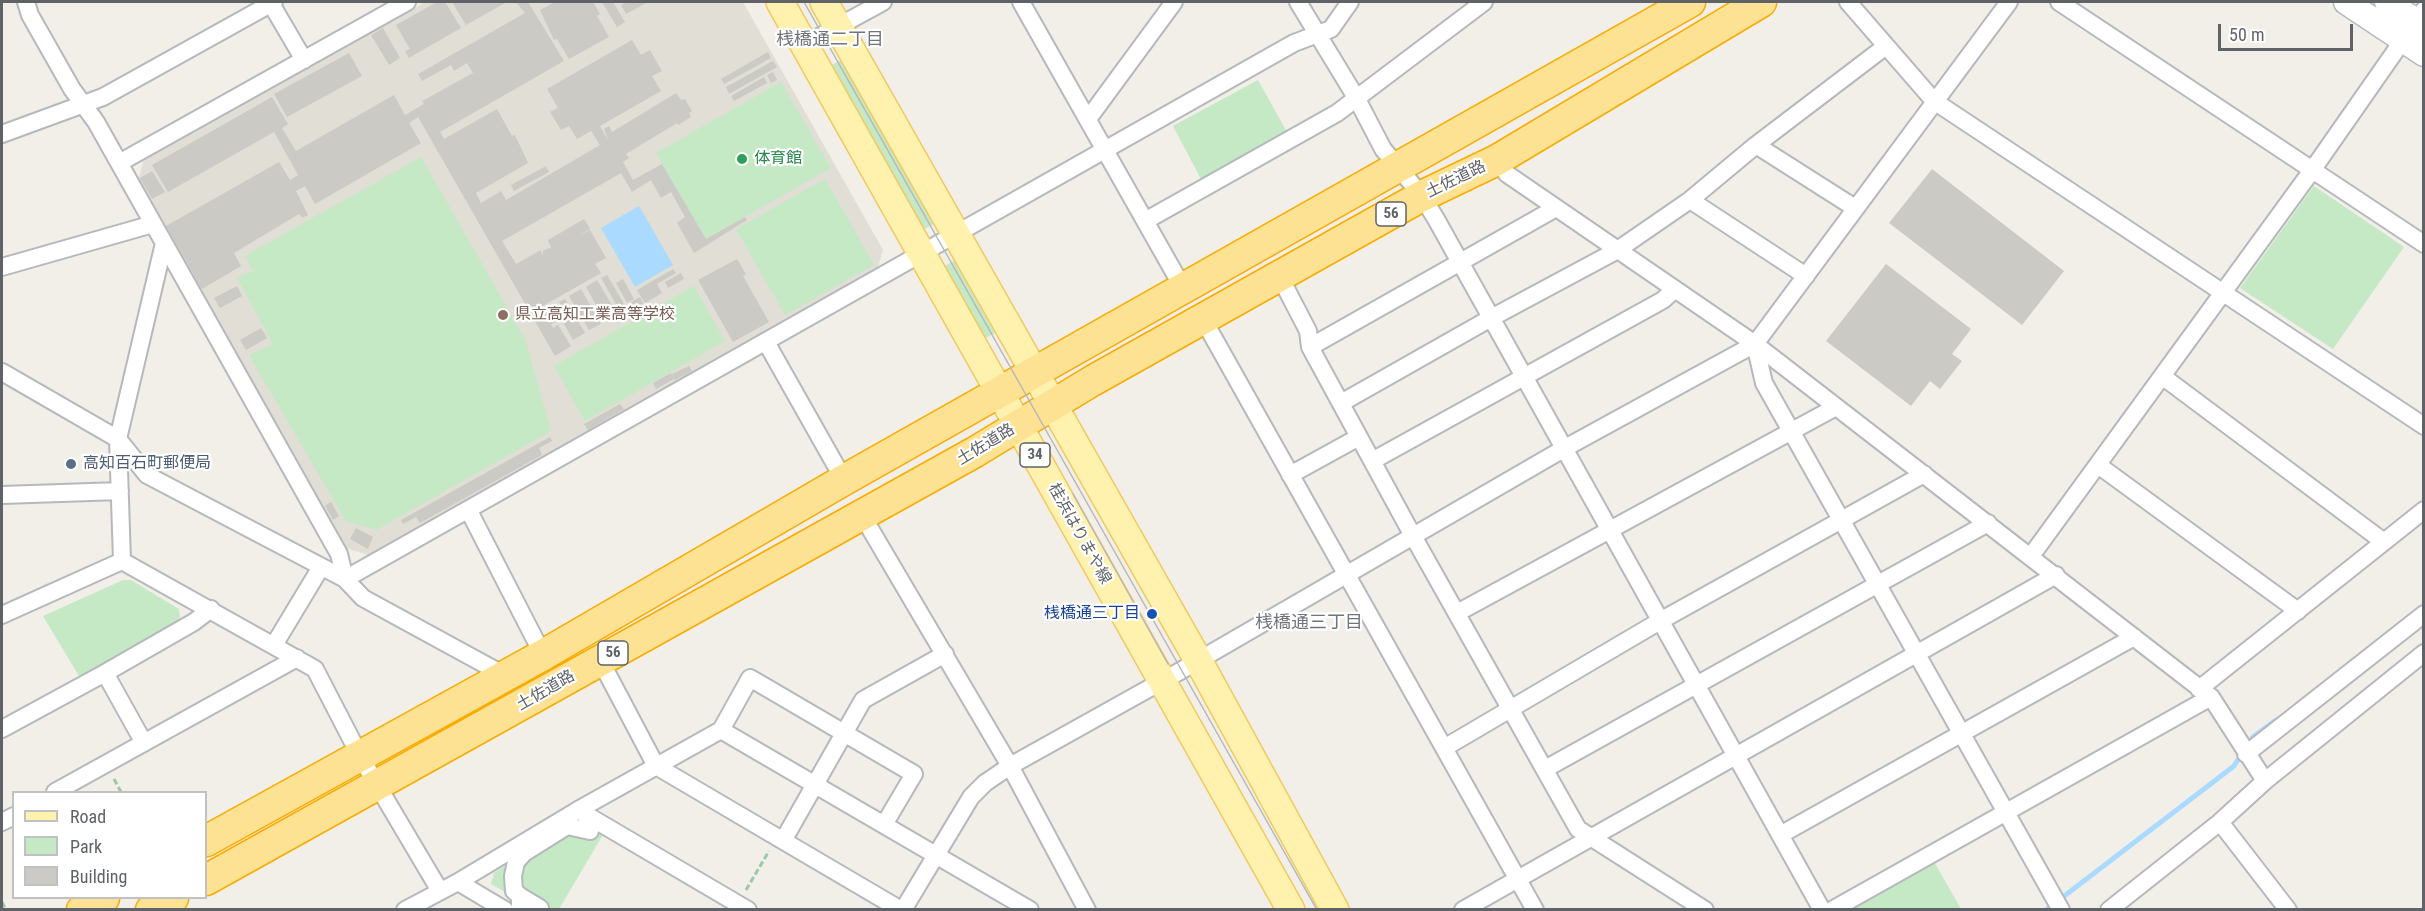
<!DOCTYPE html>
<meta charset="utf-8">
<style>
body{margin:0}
#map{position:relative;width:2425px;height:911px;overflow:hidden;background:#f1efe8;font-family:"Roboto Condensed",sans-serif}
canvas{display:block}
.frame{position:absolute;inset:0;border:3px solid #5f6368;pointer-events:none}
.legend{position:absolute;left:12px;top:791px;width:195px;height:108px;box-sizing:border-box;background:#fff;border:2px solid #bfc1c3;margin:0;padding:8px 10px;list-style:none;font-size:18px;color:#5f6368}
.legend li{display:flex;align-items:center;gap:12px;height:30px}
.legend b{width:30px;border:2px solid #bfc1c3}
.scale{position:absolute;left:2218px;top:24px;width:135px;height:27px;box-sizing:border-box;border:3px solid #5f6368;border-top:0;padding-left:8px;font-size:18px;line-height:21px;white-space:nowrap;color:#5f6368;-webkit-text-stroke:4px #fff;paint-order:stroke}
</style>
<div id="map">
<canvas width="2425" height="911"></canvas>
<div class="frame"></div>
<ul class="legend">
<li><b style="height:8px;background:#fff2af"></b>Road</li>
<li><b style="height:16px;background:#c5e8c5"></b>Park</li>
<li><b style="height:16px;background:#cccac5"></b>Building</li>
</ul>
<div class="scale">50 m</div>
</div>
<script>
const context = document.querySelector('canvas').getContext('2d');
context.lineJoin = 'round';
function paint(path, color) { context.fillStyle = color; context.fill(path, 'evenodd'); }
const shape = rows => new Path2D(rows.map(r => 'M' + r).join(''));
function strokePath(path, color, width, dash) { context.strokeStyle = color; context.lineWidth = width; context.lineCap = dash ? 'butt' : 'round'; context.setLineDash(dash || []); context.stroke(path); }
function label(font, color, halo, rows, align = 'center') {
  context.font = font + ' "Roboto Condensed","Noto Sans JP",sans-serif'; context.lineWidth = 4.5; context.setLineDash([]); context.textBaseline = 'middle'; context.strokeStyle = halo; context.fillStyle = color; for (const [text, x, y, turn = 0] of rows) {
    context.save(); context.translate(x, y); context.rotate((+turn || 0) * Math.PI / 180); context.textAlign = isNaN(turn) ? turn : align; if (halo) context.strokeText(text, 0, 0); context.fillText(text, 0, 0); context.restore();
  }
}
const education = shape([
 [425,2,743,2,883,250,878,267,368,555,346,548,138,181,144,159]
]);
const green = shape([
 [841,60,934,224,920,231,828,67],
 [1258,80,1288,134,1202,181,1173,126],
 [781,82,831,168,706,239,656,153],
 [421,157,525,339,551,431,376,530,346,521,249,355,273,344,237,278,253,271,245,256],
 [825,179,874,265,785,315,736,229],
 [2314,186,2404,247,2333,349,2240,288],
 [954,261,995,333,980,341,939,269],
 [694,286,725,341,585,421,554,366],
 [123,580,131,580,179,609,180,622,79,676,43,616],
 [573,823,604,833,559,909,535,909,491,884,494,873],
 [1933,860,1961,909,1845,910]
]);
const water = shape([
 [639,206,673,265,635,287,601,228]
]);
const stream = shape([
 [2249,743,2253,737,2276,720],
 [2046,910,2234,766,2242,753]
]);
const building = shape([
 [437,2,445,2,461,28,409,58,405,51,410,49,396,25],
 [452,2,507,2,466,25],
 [516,2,528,2,564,61,440,132,444,139,497,109,512,136,515,135,528,163,476,193,481,203,501,191,506,200,600,145,591,131,577,139,569,126,561,130,550,112,558,108,547,89,632,40,641,55,650,50,662,71,652,76,661,91,600,126,608,140,604,129,609,126,612,132,676,93,681,100,685,99,692,111,689,113,691,117,678,125,677,123,626,154,629,158,623,162,633,180,662,164,706,239,745,217,747,220,694,253,677,223,685,217,671,192,661,198,651,180,632,192,621,173,502,241,516,264,541,250,542,256,543,251,551,247,552,250,548,240,584,219,590,229,579,235,590,230,606,258,595,264,601,273,541,307,545,314,558,306,564,317,551,324,553,328,558,325,571,346,555,356,418,117,409,123,421,143,315,204,305,186,296,191,308,215,302,218,299,214,234,253,241,266,202,289,166,226,279,162,290,180,298,175,274,132,168,192,152,165,272,97,288,124,282,128,296,151,394,95,405,115,424,104,422,101,473,73,467,63,454,71,451,65,422,81,418,74,525,13],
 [555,2,593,2,600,14,597,16,609,37,569,59,557,39,554,40,540,10],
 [602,2,613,2,625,22,617,27],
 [627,2,648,2,626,14,621,5],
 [383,28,400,58,389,65,371,35],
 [768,52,771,58,724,84,721,79],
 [349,53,362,76,287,117,274,94],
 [773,61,777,67,729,94,726,87],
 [773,72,777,80,771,83,767,75],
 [764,77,767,83,734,101,731,96],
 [546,166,549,172,514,191,511,185],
 [1932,169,2064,271,2022,325,1889,223],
 [152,171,165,192,152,199,140,178],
 [737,259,746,274,743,276,769,322,733,342,698,280],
 [1886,264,1971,329,1952,354,1962,361,1940,389,1930,381,1911,406,1826,341],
 [673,269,676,273,657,284,662,293,645,303,637,290],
 [681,273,684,279,668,288,665,282],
 [607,275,627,309,621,313,601,278],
 [623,279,634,299,627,303,616,283],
 [597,280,617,314,605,321,586,287],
 [237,286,242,296,220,308,214,298],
 [581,289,601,324,589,330,569,296],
 [640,297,644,305,635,310,631,302],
 [565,299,585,333,573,340,563,322,569,319,559,302],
 [261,328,267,338,246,350,240,340],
 [689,366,692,371,675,380,672,374],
 [671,373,674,379,656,389,653,383],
 [620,404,624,409,588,430,584,424],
 [550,437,552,441,539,448,542,455,420,523,416,517,403,524,401,520],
 [331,502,339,516,333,520,325,506],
 [356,528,373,537,368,549,350,539]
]);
const path = shape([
 [114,779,121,792],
 [746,890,769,851],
 [2,902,6,910]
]);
const street = shape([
 [26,2,30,15,72,89,96,122,339,554,345,579],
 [270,2,304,60],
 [1021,2,1183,288],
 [1298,2,1357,99,1383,149,1422,196,1436,219,1822,910],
 [1848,2,1934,101,2424,426],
 [2059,2,2424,244],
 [804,45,883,2],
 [1088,119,1174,2],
 [2,134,103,97,274,2],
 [1756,145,1855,208],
 [1497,160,1507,174,1755,344,2211,697,2265,781],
 [119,163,407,2],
 [1690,200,1806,276],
 [1145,221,1337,113,1484,2],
 [2,267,153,224],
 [1280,277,1308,331,1310,347,1413,536,1578,829,1705,910],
 [1203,319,1535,910],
 [766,342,844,480],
 [1755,344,1764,383,2061,910],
 [1310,347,1556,208],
 [2,372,118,439,147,475,345,579,363,598,506,676],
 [2162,376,2384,542],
 [1341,403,1491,318,1616,251,1690,200,1756,145,1886,46],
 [1372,461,1663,300,1674,290],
 [2098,465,2298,611],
 [1290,475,1359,437],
 [2,495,120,491],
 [469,511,543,655],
 [862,515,1010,766,1087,910],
 [2031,556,2313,169,2424,10],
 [122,561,118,439,164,243],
 [345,579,1294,43,1331,29,1350,2],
 [1457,613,1836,407],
 [2,615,122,561,315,669,360,756,440,891],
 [274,645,321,567],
 [600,660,656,766,901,910],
 [105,673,144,743],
 [2199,689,2424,510],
 [2,729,105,673,194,622,211,609],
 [721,730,1030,910],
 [1444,748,1660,621,1924,474],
 [2246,754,2424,614],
 [1545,769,1988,523],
 [55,792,297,658],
 [578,810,748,910],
 [2,822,14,816],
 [2220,822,2288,910],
 [1780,835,2134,637],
 [784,839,863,700,945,654],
 [458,882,505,910],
 [520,896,540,908,539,910],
 [520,906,520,896,514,891,513,876,516,862,524,853,567,826,590,831],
 [405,910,458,882,578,810,721,730,750,678,914,774,885,823],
 [903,910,971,797,985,783,1010,766,1182,670,1565,448,1755,344,2009,2],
 [1463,910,2056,575],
 [1832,910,2211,697],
 [2109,910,2220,822,2265,781,2424,653]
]);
const secondary = shape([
 [2346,2,2424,54],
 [2387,2,2424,26]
]);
const primary = shape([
 [780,2,1291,910],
 [824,2,1198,660,1335,910]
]);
const highway = shape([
 [206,841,543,655,844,480,1690,2],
 [206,880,975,452,1092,381,1422,196,1497,160,1761,2],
 [82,910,104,898],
 [151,910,173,898]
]);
const tram = shape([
 [804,2,1317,910],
 [1073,494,1168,664]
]);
const markers = [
 [742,159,6,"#2e9e5b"],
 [503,315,6,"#8d6e63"],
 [71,464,6,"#5c6f8a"],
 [1152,614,6,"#1a4fb4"]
];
const shields = [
 [1391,214,30],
 [1035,455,30],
 [613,653,30]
];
const shieldNames = [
 ["56",1391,214],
 ["34",1035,455],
 ["56",613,653]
];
const leisureNames = [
 ["体育館",754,159]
];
const streetNames = [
 ["土佐道路",1456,180,-26],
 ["土佐道路",986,445,-31],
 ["桂浜はりまや線",1079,534,61],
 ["土佐道路",546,691,-30]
];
const educationNames = [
 ["県立高知工業高等学校",515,315]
];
const serviceNames = [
 ["高知百石町郵便局",83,464]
];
const transitNames = [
 ["桟橋通三丁目",1140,614]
];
const neighbourhoodNames = [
 ["桟橋通二丁目",830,40],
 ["桟橋通三丁目",1309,623]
];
paint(education, '#e1ded6');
paint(green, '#c5e8c5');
paint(water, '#aadaff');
strokePath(stream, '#aadaff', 5);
paint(building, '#cccac5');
strokePath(street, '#b5b8bc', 20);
strokePath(secondary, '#b6babf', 27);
strokePath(primary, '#f2c960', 30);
strokePath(highway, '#f9ab00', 33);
strokePath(path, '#9cc7a9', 3, [6, 3]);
strokePath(street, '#fff', 16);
strokePath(secondary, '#fff', 24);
strokePath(primary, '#fff2af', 27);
strokePath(highway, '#fde293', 30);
strokePath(tram, '#b6b7b8', 1.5);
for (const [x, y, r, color] of markers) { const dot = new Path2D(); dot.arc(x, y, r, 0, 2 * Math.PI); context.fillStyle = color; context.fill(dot); strokePath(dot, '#fff', 2); }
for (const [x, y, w] of shields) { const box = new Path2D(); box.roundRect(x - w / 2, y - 12, w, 24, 4.5); context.fillStyle = '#fff'; context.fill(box); strokePath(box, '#5f6368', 1.5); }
label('bold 15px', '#5f6368', null, shieldNames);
label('16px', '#27864d', '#fff', leisureNames, 'left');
label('16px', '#5f6368', '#fff', streetNames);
label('16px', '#785e54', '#fff', educationNames, 'left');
label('16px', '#4e5e75', '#fff', serviceNames, 'left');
label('16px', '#164399', '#fff', transitNames, 'right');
label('18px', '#70757a', '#fff', neighbourhoodNames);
</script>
